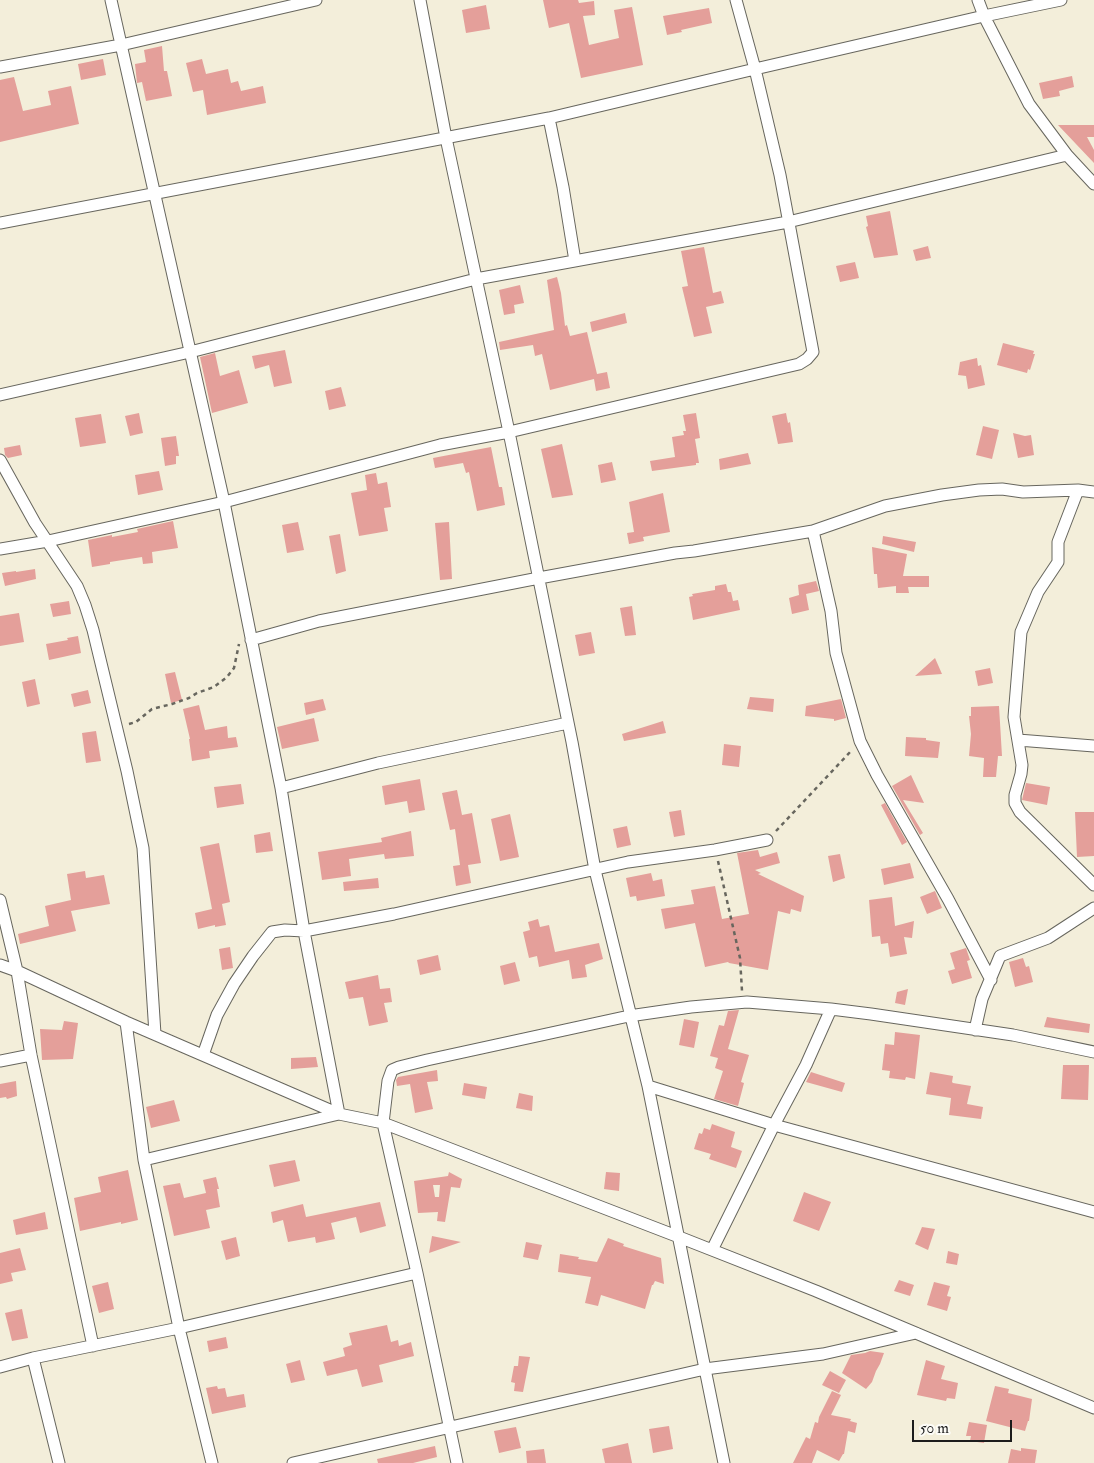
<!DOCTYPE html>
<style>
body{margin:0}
#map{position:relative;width:1094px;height:1463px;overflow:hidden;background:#f3eeda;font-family:"IM FELL Double Pica",serif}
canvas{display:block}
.scale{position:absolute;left:912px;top:1420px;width:100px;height:22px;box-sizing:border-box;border:2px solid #1c1c1c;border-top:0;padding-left:6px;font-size:15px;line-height:18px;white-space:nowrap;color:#1c1c1c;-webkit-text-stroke:4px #fdfcf7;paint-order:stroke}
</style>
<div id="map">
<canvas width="1094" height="1463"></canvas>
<div class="scale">50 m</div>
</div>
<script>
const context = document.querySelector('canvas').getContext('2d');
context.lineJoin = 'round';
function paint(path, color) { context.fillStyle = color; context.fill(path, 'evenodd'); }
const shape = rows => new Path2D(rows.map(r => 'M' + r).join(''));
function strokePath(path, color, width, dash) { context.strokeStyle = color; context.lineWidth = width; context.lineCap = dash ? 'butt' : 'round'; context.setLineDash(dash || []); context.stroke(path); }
const building = shape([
 [543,0,578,0,579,3,594,1,595,15,583,16,589,45,619,38,614,10,632,7,643,65,581,78,569,23,549,28],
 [486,5,490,29,466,33,462,10],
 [709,8,712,23,681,30,682,32,667,35,663,16],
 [162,46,164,71,167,71,172,96,146,101,142,82,137,83,135,64,146,62,144,50],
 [103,59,106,75,81,80,78,64],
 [202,59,206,74,228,69,231,83,238,81,241,91,263,86,266,103,207,115,203,90,193,92,186,63],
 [1072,76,1074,87,1059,91,1060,96,1043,99,1039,83],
 [14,77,23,111,51,105,48,91,71,86,79,124,0,142,0,80],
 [1058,125,1094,125,1094,137,1087,137,1094,150,1094,163],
 [890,211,898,255,874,258,866,227,868,226,866,216],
 [928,246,931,258,916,261,913,250],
 [704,247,713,293,721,291,724,303,706,307,712,333,694,337,682,287,688,286,681,251],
 [855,262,859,278,840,282,836,266],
 [557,277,561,293,565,326,567,325,570,336,587,332,597,374,607,372,610,388,596,391,594,379,550,390,542,354,535,356,533,345,500,350,499,342,554,330,547,280],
 [520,285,524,303,514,305,515,313,504,315,499,290],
 [625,313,627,323,592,332,590,322],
 [1003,343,1034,351,1033,354,1035,354,1030,370,1028,369,1027,373,997,365],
 [285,350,292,383,274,387,269,365,255,369,252,356],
 [215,353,220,376,239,370,248,403,212,413,200,357],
 [977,358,978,366,981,365,985,385,968,389,966,376,958,375,960,362],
 [341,387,346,406,329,410,325,391],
 [139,413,143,433,130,436,125,416],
 [696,413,700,438,695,439,699,463,696,463,696,465,652,471,650,461,675,457,672,437,684,435,683,431,686,431,683,415],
 [786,413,788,423,790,422,793,442,778,444,772,416],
 [101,414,106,443,80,447,75,418],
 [983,426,999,430,992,459,976,455],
 [1013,433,1025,436,1031,435,1034,455,1018,458],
 [176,436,179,456,176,456,176,464,165,466,161,438],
 [562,444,573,495,552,498,541,449],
 [20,445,22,455,8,458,5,455,4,448],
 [491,447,499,487,502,487,505,505,477,511,469,472,466,473,463,463,435,468,433,458],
 [748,453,751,464,720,470,719,459],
 [612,462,616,480,601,483,598,465],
 [159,471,163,490,138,495,135,475],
 [376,473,378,484,387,482,391,507,384,508,388,531,359,536,351,493,367,490,365,475],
 [663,493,670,532,643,537,644,541,629,544,627,533,634,532,629,502],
 [173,521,178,548,152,552,153,563,143,564,142,557,110,562,110,564,92,567,88,540,112,535,112,537,138,532,137,529],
 [298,522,304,550,287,553,282,525],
 [449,522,452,579,440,580,435,523],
 [340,534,346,571,336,574,329,536],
 [883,536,916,542,914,552,882,544],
 [872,547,907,554,903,576,929,576,929,587,908,587,909,593,896,593,896,586,878,588,877,574,874,574],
 [35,569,36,579,5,586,2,573,16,571,16,572],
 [816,581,819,591,806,594,809,610,792,614,789,598,799,595,798,585],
 [726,584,728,592,731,592,733,601,738,600,740,610,693,620,689,597,693,596,692,594,715,590,715,586],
 [69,601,71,614,53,617,50,604],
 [632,606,636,635,625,636,620,608],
 [19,613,24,642,0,646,0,616],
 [591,632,595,653,579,656,575,635],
 [78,636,81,653,49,660,46,644,68,640,67,638],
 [935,658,942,674,915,676],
 [990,668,993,683,978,686,975,671],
 [175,672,182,700,171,703,165,674],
 [35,679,40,704,27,707,22,682],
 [88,690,91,703,74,707,71,694],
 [750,697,774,699,773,712,747,709],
 [323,699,326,710,306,715,304,703],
 [841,699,846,718,834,721,834,719,805,716,806,706],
 [199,705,205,730,227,726,228,738,236,737,238,747,209,751,210,758,192,761,189,739,190,739,183,709],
 [999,706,1002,756,998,756,996,777,983,777,984,758,969,756,971,734,969,716,971,716,971,707],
 [314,718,319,741,282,749,277,727],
 [663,721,666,733,624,741,622,734],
 [96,731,101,761,86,763,82,733],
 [906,737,926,738,926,740,940,742,938,758,905,756],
 [724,744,741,746,739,767,722,765],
 [911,775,924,803,903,800,923,833,920,835,892,786],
 [420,779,425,810,409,813,407,801,385,805,382,786],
 [1026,783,1050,787,1047,805,1022,800],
 [241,784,244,804,217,808,214,787],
 [457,790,462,815,472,813,481,863,468,865,471,883,456,886,453,866,460,865,455,829,450,830,442,793],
 [885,803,907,842,902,845,881,805],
 [681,810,685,835,674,837,669,812],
 [1075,812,1094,812,1094,856,1077,857],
 [510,814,519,857,500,861,491,819],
 [627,826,631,845,617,848,613,829],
 [411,831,414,856,385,859,384,854,349,859,351,876,322,880,318,852,382,842,381,838],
 [270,832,273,851,256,853,254,835],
 [219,843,230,902,222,904,226,925,215,927,215,925,198,929,195,913,212,909,200,847],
 [758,850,760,857,777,852,780,863,755,870,761,873,758,874,804,896,801,912,791,909,790,914,778,911,768,970,729,963,728,962,705,967,695,923,665,929,661,909,694,904,691,890,715,886,722,919,749,914,737,853],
 [840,854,845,878,833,882,828,856],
 [910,863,914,878,884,885,881,869],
 [85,871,86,878,104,875,110,904,71,911,76,931,20,944,18,934,49,926,45,906,71,900,67,874],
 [651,873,653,881,662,879,665,896,637,901,636,896,630,897,626,878],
 [378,878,379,888,344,891,343,882],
 [935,891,942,908,927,914,920,897],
 [892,897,895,926,914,921,912,938,904,937,907,954,890,957,888,943,881,944,880,936,872,937,869,900],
 [538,919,540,927,549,925,555,952,599,943,603,959,585,965,587,977,572,979,569,960,539,967,537,956,529,958,523,932,530,930,528,922],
 [230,947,233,968,222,970,219,949],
 [966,948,970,960,967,961,972,978,952,984,948,971,955,969,950,953],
 [438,955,441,970,420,975,417,960],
 [1023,958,1026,967,1029,966,1033,982,1015,987,1009,962],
 [515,962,520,981,504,985,500,966],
 [378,975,380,989,390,988,392,1002,384,1003,388,1022,369,1026,363,997,349,999,345,982],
 [908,989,905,1005,895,1003,897,992],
 [739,1010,728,1049,749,1055,741,1082,744,1083,738,1106,714,1099,723,1071,715,1068,718,1058,710,1056,719,1025,724,1026,728,1011],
 [1047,1017,1090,1024,1089,1033,1044,1027],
 [684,1019,699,1022,694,1048,679,1045],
 [64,1021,78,1023,73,1059,42,1060,40,1029,62,1030],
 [895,1032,920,1035,915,1079,906,1077,905,1080,889,1078,890,1071,882,1070,885,1044,894,1045],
 [316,1057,318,1067,291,1069,291,1058],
 [1063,1065,1089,1065,1088,1100,1061,1099],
 [437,1070,438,1081,427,1082,433,1109,415,1113,410,1084,397,1086,396,1080,398,1077],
 [811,1072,845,1083,842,1092,806,1082],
 [930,1072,953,1076,952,1082,953,1083,971,1086,967,1104,983,1107,981,1119,949,1115,951,1098,926,1094],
 [16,1081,17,1096,7,1099,6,1097,0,1098,0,1084],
 [464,1083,487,1087,485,1099,462,1095],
 [519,1093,533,1096,532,1111,516,1108],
 [174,1100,180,1121,151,1128,146,1107],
 [712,1124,735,1132,731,1147,742,1151,736,1168,709,1159,711,1154,694,1149,699,1133,702,1134,704,1128,710,1130],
 [295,1160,300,1181,274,1187,269,1165],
 [128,1170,138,1220,121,1224,121,1222,80,1231,74,1198,101,1192,98,1177],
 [449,1172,462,1179,460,1188,451,1187,445,1222,437,1221,438,1212,418,1213,414,1181,448,1176],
 [433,1185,440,1185,439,1197,435,1197],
 [606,1172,620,1173,619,1191,604,1189],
 [216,1177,219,1189,217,1189,220,1207,206,1210,210,1228,174,1236,163,1186,180,1183,184,1198,206,1193,203,1180],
 [804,1192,831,1202,819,1231,793,1221],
 [380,1202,386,1226,360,1233,356,1217,331,1223,335,1239,316,1243,315,1237,288,1242,283,1220,273,1223,271,1212,303,1204,306,1217],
 [45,1212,48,1229,16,1235,13,1220],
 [922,1227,935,1229,928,1250,915,1244],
 [432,1236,461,1242,429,1253],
 [236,1237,240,1256,226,1260,221,1241],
 [608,1238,624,1244,623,1246,661,1258,664,1284,655,1281,653,1285,652,1285,645,1309,601,1295,598,1306,585,1303,591,1277,558,1272,560,1254,579,1257,578,1259,597,1262],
 [526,1242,542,1245,538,1260,523,1257],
 [20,1248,26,1270,11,1273,13,1281,0,1284,0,1253],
 [948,1251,959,1254,957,1265,946,1263],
 [899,1280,914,1285,910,1296,894,1291],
 [108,1282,114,1309,99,1313,92,1286],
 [934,1282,950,1286,947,1296,951,1297,947,1311,927,1305],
 [22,1309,28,1338,12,1341,5,1313],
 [387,1325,391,1342,398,1340,399,1346,411,1342,414,1356,379,1365,383,1382,362,1387,357,1369,327,1376,323,1362,345,1356,343,1348,352,1345,349,1333],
 [226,1337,228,1348,209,1352,207,1341],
 [870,1351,884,1353,880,1364,876,1371,872,1382,866,1389,842,1373,851,1355,865,1353],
 [519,1356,530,1357,523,1392,514,1391,515,1383,511,1382,514,1366,518,1366],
 [300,1360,305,1380,291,1383,286,1364],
 [926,1360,945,1366,941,1379,958,1383,955,1399,947,1398,946,1401,917,1395],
 [830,1371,846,1380,839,1393,822,1385],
 [217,1386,218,1389,225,1388,227,1397,244,1394,246,1407,212,1414,206,1388],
 [995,1386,1009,1389,1008,1393,1032,1399,1029,1421,1028,1421,1025,1431,986,1421],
 [832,1391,841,1395,831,1415,851,1419,850,1421,857,1423,855,1433,848,1431,844,1454,843,1454,839,1461,817,1450,812,1463,793,1463,806,1437,810,1439,815,1422,818,1423,819,1417],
 [969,1422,987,1425,984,1443,970,1441,971,1436,966,1436],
 [669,1426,673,1449,653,1453,649,1429],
 [516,1427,521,1448,499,1453,494,1431],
 [628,1443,632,1463,605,1463,602,1449],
 [435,1446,437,1457,413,1463,378,1463,377,1459],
 [1021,1448,1037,1450,1035,1463,1008,1463,1011,1449,1021,1451],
 [544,1449,546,1463,527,1463,526,1451]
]);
const path = shape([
 [129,724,136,722,152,709,172,704,189,698,197,693,214,687,227,677,234,668,239,644],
 [776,831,852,750],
 [718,861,740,958,742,991]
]);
const street = shape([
 [111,0,224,502,281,788,304,931,339,1114,144,1160],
 [420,0,446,138,509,432,572,742,595,870,648,1086,724,1463],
 [978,0,984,16,1029,104,1067,155,1094,184],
 [0,67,121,45,316,0],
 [549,118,563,187,575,261],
 [0,223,549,118,755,69,984,16,1061,0],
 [0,395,190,352,476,279,788,222,1067,155],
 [0,460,35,523,77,586,85,605,93,630,127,771,143,848,155,1034],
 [1078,490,1058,542,1058,562,1038,592,1021,632,1014,717,1022,765,1021,774,1015,795,1015,803,1020,812,1094,885],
 [0,549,48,541,224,502,440,445,509,432,799,364,807,359,813,352,780,175,755,69,736,0],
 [251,640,319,621,539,578,675,553,694,551,813,531],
 [1018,740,1094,746],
 [281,788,378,763,568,723],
 [0,900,17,971,31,1055,93,1346],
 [0,965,17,971,126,1022,339,1114,383,1123,679,1237,816,1291,1094,1408],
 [991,980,948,899,877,775,860,741,836,653,831,611,813,531,885,506,942,495,979,490,1002,489,1023,492,1078,490,1094,492],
 [831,1009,806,1065,774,1125,1094,1212],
 [126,1022,144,1160,179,1328,212,1463],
 [975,1030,982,999,1000,956,1048,938,1094,908],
 [203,1055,217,1015,234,984,253,956,272,932,285,930,304,931,394,914,628,862,715,850,767,840],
 [0,1061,31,1055],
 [648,1086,774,1125,712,1250],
 [33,1358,59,1463],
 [0,1367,33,1358,179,1328,417,1273],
 [293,1463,705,1369,823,1354,916,1333],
 [457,1463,417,1273,383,1123,388,1081,392,1070,399,1067,427,1060,629,1016,691,1007,747,1002,831,1009,871,1014,1013,1035,1094,1052]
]);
paint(building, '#e49f9a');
strokePath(street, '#67665e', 13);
strokePath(path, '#67665e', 2.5, [4, 4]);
strokePath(street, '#fff', 11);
</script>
